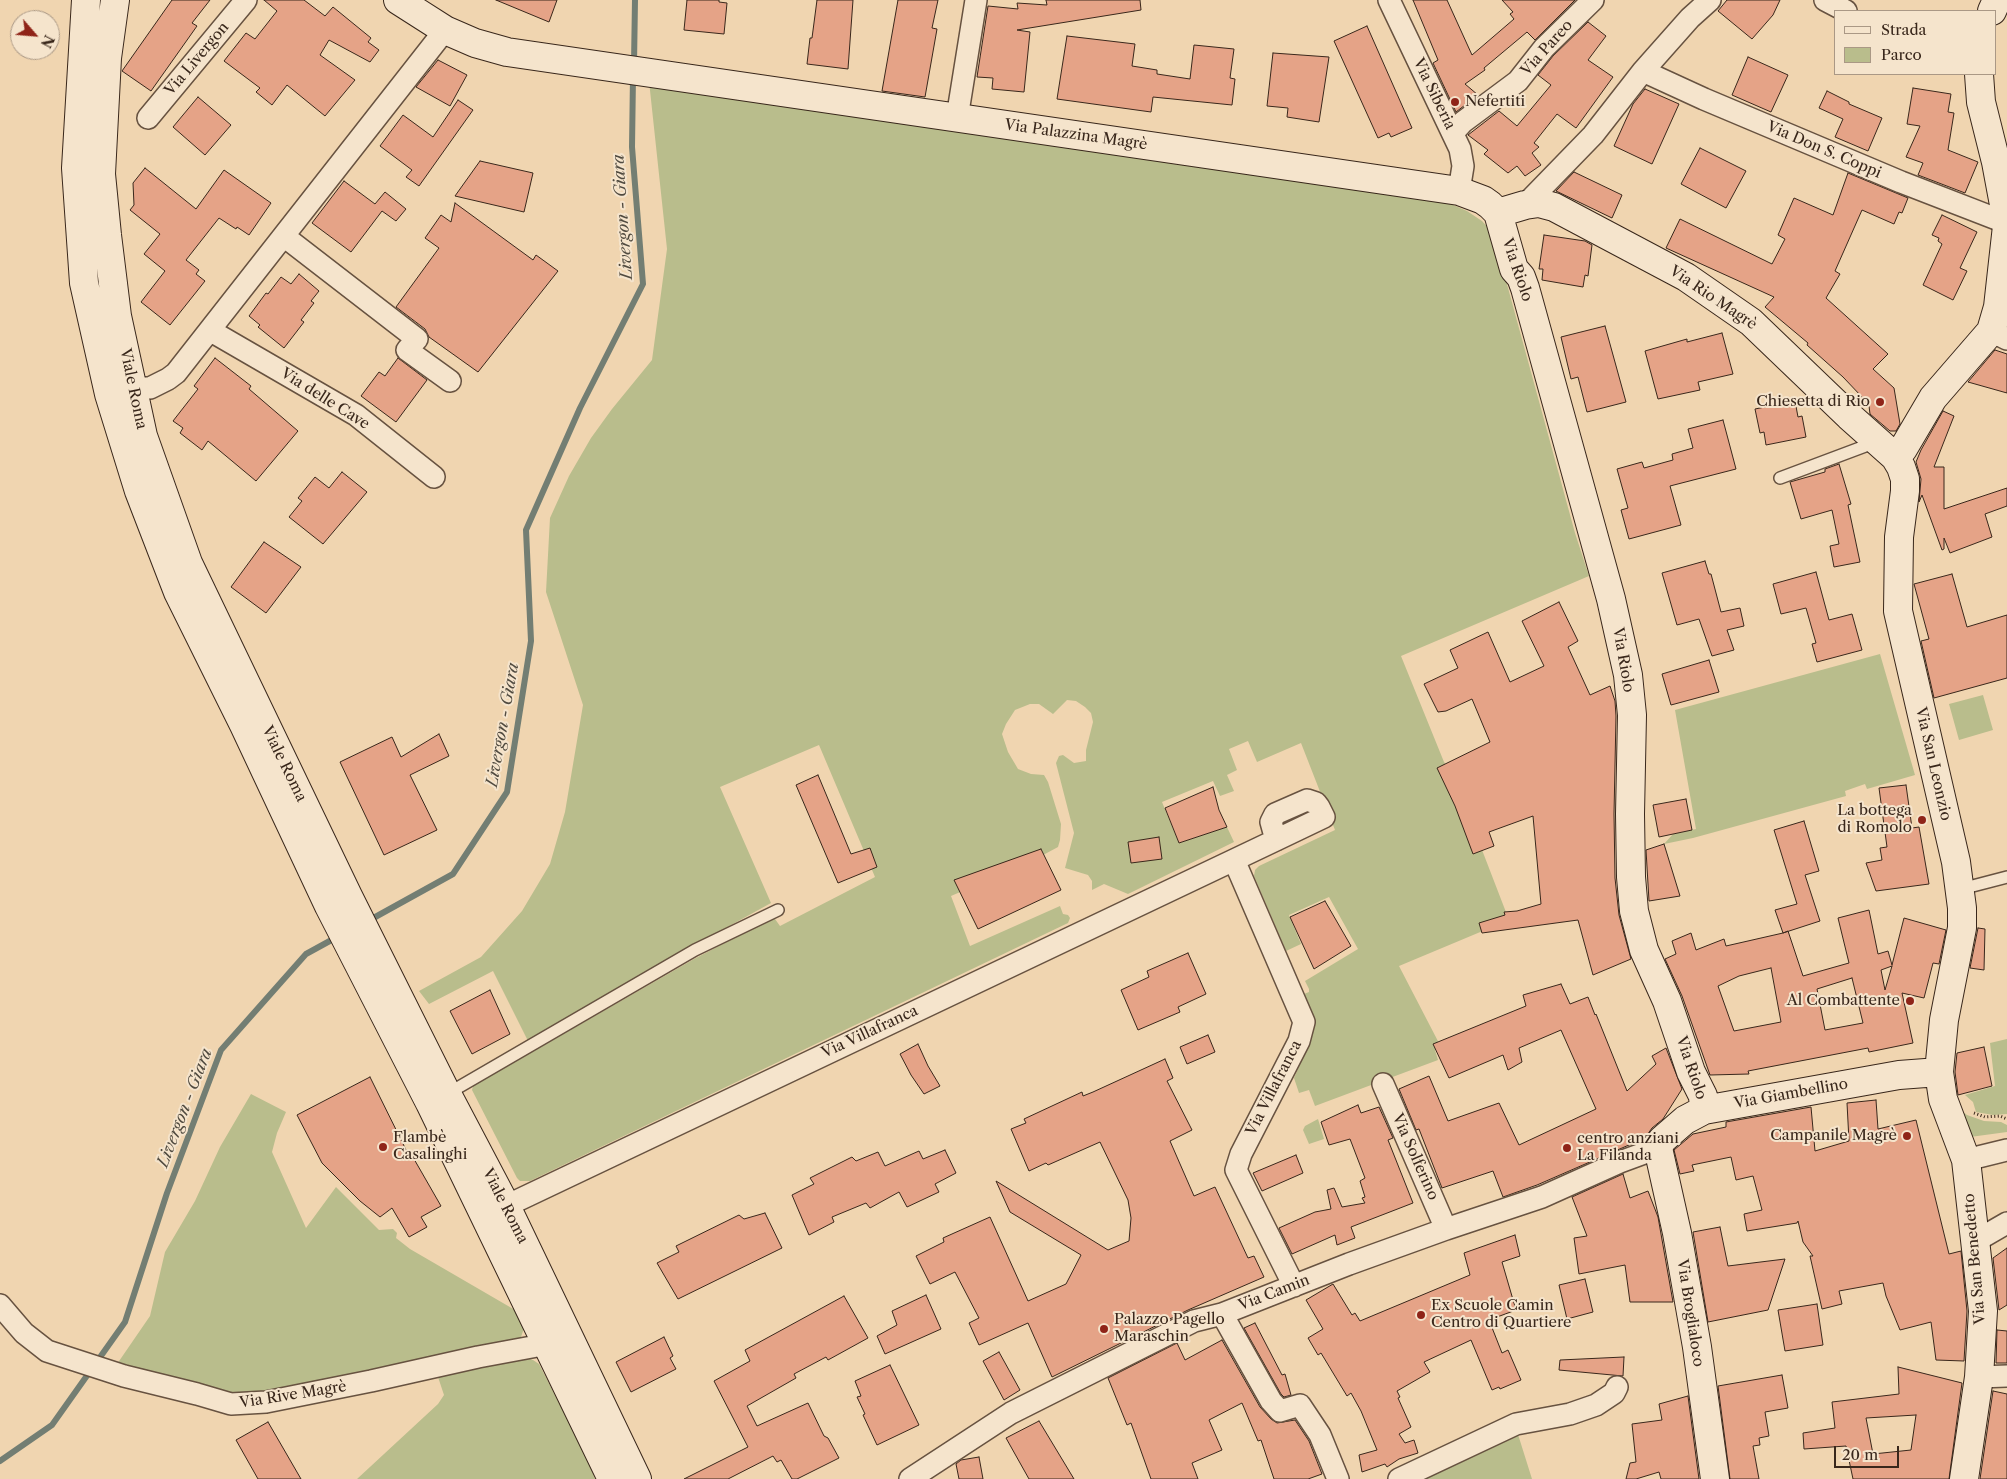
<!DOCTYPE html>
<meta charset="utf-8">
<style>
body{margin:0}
#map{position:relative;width:2007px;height:1479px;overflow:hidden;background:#f0d5b0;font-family:"Libre Caslon Text",serif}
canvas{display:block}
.legend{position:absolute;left:1834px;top:10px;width:162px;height:65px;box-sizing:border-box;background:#f5e4cc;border:1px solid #aa9885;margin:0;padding:6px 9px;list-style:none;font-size:15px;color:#39271b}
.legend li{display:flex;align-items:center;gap:10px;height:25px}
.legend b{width:25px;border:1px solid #aa9885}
.north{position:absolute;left:10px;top:10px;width:50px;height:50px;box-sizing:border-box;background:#f5e4cc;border:1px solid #aa9885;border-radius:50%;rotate:117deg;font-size:14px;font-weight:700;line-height:20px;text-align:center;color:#39271b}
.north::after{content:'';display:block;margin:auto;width:18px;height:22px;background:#8f2418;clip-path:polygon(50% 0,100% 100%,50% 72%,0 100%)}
.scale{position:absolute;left:1834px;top:1446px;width:65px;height:22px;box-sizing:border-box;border:2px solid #39271b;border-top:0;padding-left:6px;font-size:15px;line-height:18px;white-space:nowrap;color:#39271b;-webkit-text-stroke:4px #f5e4cc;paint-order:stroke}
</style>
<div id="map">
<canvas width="2007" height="1479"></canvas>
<ul class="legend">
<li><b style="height:6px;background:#f5e4cc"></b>Strada</li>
<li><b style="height:14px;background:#b9bd8c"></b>Parco</li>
</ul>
<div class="north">N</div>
<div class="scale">20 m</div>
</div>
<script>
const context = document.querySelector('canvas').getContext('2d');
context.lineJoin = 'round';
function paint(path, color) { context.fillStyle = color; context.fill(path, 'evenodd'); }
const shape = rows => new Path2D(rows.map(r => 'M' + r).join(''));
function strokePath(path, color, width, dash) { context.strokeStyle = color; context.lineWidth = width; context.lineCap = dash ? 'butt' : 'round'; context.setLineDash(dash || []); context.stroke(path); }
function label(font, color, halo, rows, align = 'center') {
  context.font = font + ' "Libre Caslon Text",serif'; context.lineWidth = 4; context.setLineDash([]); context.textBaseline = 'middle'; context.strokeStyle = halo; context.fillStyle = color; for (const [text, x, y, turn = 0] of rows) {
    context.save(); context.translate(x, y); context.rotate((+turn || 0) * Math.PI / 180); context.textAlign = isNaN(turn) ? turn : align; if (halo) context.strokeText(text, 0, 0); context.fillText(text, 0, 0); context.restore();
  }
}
const green = shape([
 [649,81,1068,146,1175,164,1419,198,1451,204,1467,211,1482,221,1493,233,1575,533,1589,576,1401,656,1444,762,1452,772,1509,920,1399,966,1441,1047,1435,1050,1438,1060,1315,1106,1309,1090,1299,1093,1294,1078,1310,1042,1313,1022,1313,1016,1304,994,1309,992,1309,989,1305,981,1358,949,1329,897,1289,915,1301,944,1286,951,1254,876,1255,870,1259,866,1335,830,1301,743,1257,762,1248,741,1229,749,1237,770,1227,775,1234,791,1220,796,1213,781,1162,802,1179,843,1227,827,1234,842,1128,894,1104,884,1092,890,1092,881,1088,875,1065,868,1074,833,1056,763,1059,756,1063,755,1074,763,1086,761,1086,750,1093,722,1091,713,1085,707,1076,701,1067,700,1053,714,1039,704,1030,704,1015,710,1006,724,1002,734,1008,752,1018,769,1031,774,1044,775,1048,782,1061,824,1060,840,1058,847,1032,861,951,896,970,946,1060,906,1063,914,1068,915,1070,918,1068,923,530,1181,520,1181,517,1178,472,1090,473,1086,694,959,771,919,775,919,780,926,875,877,819,745,720,787,771,903,622,985,528,1041,493,971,429,1004,419,991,481,957,522,911,550,864,565,812,583,705,546,592,550,518,569,476,591,438,612,409,652,360,667,249],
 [1880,654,1915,775,1867,789,1865,784,1845,791,1846,796,1693,838,1664,844,1673,834,1696,829,1675,710],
 [1983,695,1993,730,1959,740,1949,704],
 [2007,1039,2007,1114,1993,1115,1976,1112,1973,1102,1965,1095,1995,1086,1990,1043],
 [251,1094,286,1112,277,1133,272,1152,306,1228,336,1187,379,1230,393,1229,397,1233,396,1238,410,1249,515,1310,524,1328,520,1340,515,1343,241,1397,115,1367,150,1316,165,1252,195,1201,220,1147],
 [1948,1100,1967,1115,1984,1121,2001,1122,2007,1125,2007,1132,1970,1137],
 [1318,1119,1324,1139,1309,1144,1303,1130,1305,1126],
 [524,1357,533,1360,539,1364,588,1459,595,1479,357,1479,438,1404,444,1395,437,1374],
 [1516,1428,1532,1479,1410,1479]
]);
const stream = shape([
 [634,64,635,0],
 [368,921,453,874,507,792,531,641,526,530,580,408,643,284,632,147,633,76],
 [0,1461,52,1425,125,1322,167,1193,221,1050,306,954,337,937]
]);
const building = shape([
 [172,0,210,0,192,23,197,26,151,91,122,71,172,0],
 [264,0,304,0,325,16,333,7,371,38,368,42,379,50,370,62,329,40,320,55,355,80,325,116,287,85,272,105,256,92,260,88,224,61,246,33,255,39,277,11,264,0],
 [496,0,557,0,549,22,496,0],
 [687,0,719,0,719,2,727,3,724,34,684,30,687,0],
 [817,0,853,0,848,69,807,64,810,38,812,38,817,0],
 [898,0,938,0,932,28,937,29,925,97,882,91,898,0],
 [1046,0,1140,0,1141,10,1017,30,1030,32,1024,92,992,89,993,78,977,77,988,6,1018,9,1017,3,1047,5,1046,0],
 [1413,0,1447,0,1472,55,1514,19,1510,14,1513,12,1502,0,1575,0,1535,40,1527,32,1484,68,1485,70,1465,84,1478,95,1456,112,1433,63,1438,60,1413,0],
 [1727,0,1780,0,1773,15,1752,39,1718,11,1727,0],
 [1588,22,1606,36,1588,60,1613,77,1576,128,1557,114,1534,143,1539,147,1532,153,1541,165,1525,176,1517,166,1508,173,1484,154,1488,150,1468,135,1499,111,1517,126,1551,85,1538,75,1553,56,1588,22],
 [1367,26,1412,128,1391,137,1389,133,1378,138,1334,41,1367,26],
 [1067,36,1135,44,1132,66,1157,70,1157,74,1190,79,1194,45,1234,49,1230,78,1235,79,1232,105,1153,97,1151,112,1057,99,1067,36],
 [1273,53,1329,57,1319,122,1287,117,1288,108,1267,106,1273,53],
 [1748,57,1788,75,1771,112,1732,95,1748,57],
 [438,60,467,75,450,106,416,87,438,60],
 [1913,88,1951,94,1948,112,1954,113,1948,150,1978,162,1965,193,1918,175,1923,163,1906,157,1920,126,1907,124,1913,88],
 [1645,89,1679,104,1652,164,1614,146,1633,104,1645,89],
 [1827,91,1849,102,1849,104,1882,118,1868,151,1835,137,1843,119,1819,108,1827,91],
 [198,97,231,125,205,155,173,127,198,97],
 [458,100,473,110,419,186,406,177,412,170,380,146,403,115,433,137,458,100],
 [1700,148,1746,171,1726,208,1681,184,1700,148],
 [480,161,533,173,524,212,455,196,480,161],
 [145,168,196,209,224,170,271,203,249,235,237,227,236,229,219,218,186,260,199,270,196,274,205,281,170,325,141,302,165,271,144,254,160,234,130,210,134,205,133,183,145,168],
 [1574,172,1622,195,1612,218,1556,191,1574,172],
 [1848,173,1908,198,1902,213,1899,212,1894,224,1862,210,1835,271,1840,274,1826,298,1888,354,1873,369,1894,388,1900,424,1896,431,1890,431,1870,414,1869,406,1863,406,1862,397,1843,377,1807,345,1808,343,1765,307,1774,297,1666,248,1680,219,1772,264,1785,239,1778,235,1794,198,1833,215,1848,173],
 [344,181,375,204,385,192,406,209,396,221,382,211,351,252,312,223,344,181],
 [455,203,533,260,536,255,558,271,478,372,429,337,425,329,396,307,439,248,425,238,441,215,451,222,455,203],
 [1942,215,1977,232,1960,268,1967,271,1953,300,1923,285,1942,244,1938,241,1939,238,1932,235,1942,215],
 [1544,235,1585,241,1592,245,1588,276,1585,275,1583,287,1542,280,1543,269,1539,269,1544,235],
 [299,274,319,291,311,301,314,303,301,320,304,322,284,348,258,327,260,325,249,316,266,293,268,294,281,277,291,284,299,274],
 [1605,326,1626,402,1587,412,1578,377,1571,379,1561,337,1605,326],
 [1722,333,1733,374,1698,382,1700,390,1658,399,1645,351,1687,339,1687,342,1722,333],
 [1995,350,2007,354,2007,393,1968,382,1995,350],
 [215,358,251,386,249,389,298,431,256,481,208,441,202,450,180,433,183,428,173,421,198,389,194,386,215,358],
 [398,358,427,380,396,422,361,396,379,372,385,376,398,358],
 [1795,401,1798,417,1802,416,1806,437,1766,445,1764,432,1760,433,1755,409,1795,401],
 [1943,411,1954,416,1934,467,1944,467,1944,509,2007,488,2007,506,1985,514,1992,537,1950,553,1944,538,1944,549,1942,550,1922,495,1919,502,1921,479,1916,462,1921,450,1943,411],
 [1723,420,1736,469,1670,486,1681,525,1629,539,1621,510,1628,508,1617,469,1642,462,1644,468,1673,460,1672,454,1693,448,1688,429,1723,420],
 [1839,464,1851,504,1848,505,1860,562,1834,567,1830,546,1839,544,1832,510,1801,519,1790,482,1825,472,1825,469,1839,464],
 [342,472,367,492,323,544,289,517,302,501,298,498,315,477,329,488,342,472],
 [264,542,301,567,266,613,231,587,264,542],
 [1705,561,1709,574,1711,574,1721,612,1740,608,1744,626,1727,630,1734,650,1712,656,1699,619,1677,625,1662,573,1705,561],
 [1816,572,1829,620,1852,614,1862,650,1817,662,1812,644,1816,643,1806,608,1781,614,1773,584,1816,572],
 [1952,574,1967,627,2007,615,2007,678,1934,698,1921,641,1929,639,1914,584,1952,574],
 [1559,602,1578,641,1568,647,1590,695,1610,686,1615,701,1616,716,1614,814,1615,878,1619,915,1631,959,1593,975,1578,920,1482,933,1479,923,1505,915,1504,912,1517,911,1541,904,1533,816,1489,832,1494,846,1473,854,1455,806,1437,768,1490,742,1472,699,1446,711,1438,712,1424,684,1458,668,1450,650,1488,632,1510,682,1544,666,1522,621,1559,602],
 [1709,660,1719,692,1671,705,1662,674,1709,660],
 [439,734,449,756,410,775,437,830,384,855,340,762,392,737,401,757,439,734],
 [818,775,851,854,870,848,877,867,838,883,796,785,818,775],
 [1906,785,1912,828,1919,827,1929,884,1876,891,1866,863,1882,860,1880,848,1887,847,1879,788,1906,785],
 [1213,787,1219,810,1227,827,1179,843,1165,808,1213,787],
 [1686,799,1692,830,1659,837,1653,805,1686,799],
 [1804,821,1819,871,1805,875,1820,921,1783,933,1788,931,1803,976,1849,963,1838,918,1869,910,1878,954,1888,951,1892,965,1904,918,1946,930,1939,964,1933,963,1924,998,1902,993,1913,1043,1869,1052,1868,1048,1748,1071,1749,1074,1710,1075,1682,996,1665,959,1676,954,1672,941,1691,933,1696,950,1724,939,1726,946,1783,933,1775,910,1797,904,1774,830,1804,821],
 [1892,966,1885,990,1881,970,1892,966],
 [1771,968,1781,1022,1734,1031,1718,986,1739,976,1771,968],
 [1852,978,1863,1023,1825,1030,1817,989,1852,978],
 [1159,837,1162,859,1131,863,1128,842,1159,837],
 [1664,844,1680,896,1649,901,1646,850,1664,844],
 [1041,849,1061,890,978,929,954,880,1041,849],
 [1325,901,1351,946,1314,969,1290,917,1325,901],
 [1978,928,1985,929,1984,970,1970,968,1978,928],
 [1188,953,1206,994,1178,1007,1180,1012,1138,1030,1121,990,1149,977,1147,971,1188,953],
 [1561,984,1570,1004,1588,997,1595,1015,1596,1014,1627,1091,1656,1064,1652,1056,1666,1048,1682,1089,1663,1119,1652,1128,1645,1138,1537,1185,1503,1197,1493,1171,1442,1188,1419,1129,1416,1130,1399,1089,1429,1076,1448,1121,1499,1103,1519,1145,1596,1109,1561,1030,1519,1048,1522,1062,1508,1070,1503,1055,1449,1078,1433,1044,1526,1006,1523,995,1561,984],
 [490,990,510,1034,472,1054,450,1011,490,990],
 [1208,1035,1215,1052,1187,1064,1180,1047,1208,1035],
 [918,1044,928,1066,940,1086,924,1094,911,1075,900,1054,918,1044],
 [1984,1047,1992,1086,1958,1095,1955,1072,1957,1053,1984,1047],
 [1165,1059,1173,1078,1167,1081,1192,1130,1170,1141,1194,1196,1215,1187,1248,1258,1254,1256,1264,1277,1188,1310,1052,1377,1028,1323,979,1345,969,1323,979,1318,955,1272,930,1284,916,1256,944,1242,943,1238,990,1217,1028,1301,1066,1284,1081,1255,1010,1212,996,1181,1108,1250,1129,1241,1131,1218,1128,1200,1100,1142,1048,1165,1046,1163,1029,1171,1011,1129,1026,1123,1024,1119,1082,1092,1083,1096,1093,1092,1165,1059],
 [370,1077,411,1160,414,1159,441,1206,421,1217,427,1227,409,1237,392,1208,380,1217,360,1201,322,1163,297,1115,370,1077],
 [1876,1100,1878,1129,1916,1120,1949,1254,1961,1251,1967,1311,1964,1361,1936,1360,1931,1322,1900,1330,1886,1296,1883,1283,1839,1291,1842,1304,1822,1309,1810,1256,1813,1256,1803,1242,1798,1221,1797,1223,1747,1231,1744,1214,1762,1210,1753,1176,1736,1180,1731,1157,1692,1165,1694,1171,1680,1174,1674,1150,1693,1134,1726,1127,1726,1122,1811,1107,1815,1151,1849,1141,1847,1103,1876,1100],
 [1358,1105,1361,1113,1379,1107,1393,1138,1388,1140,1413,1203,1351,1227,1355,1238,1337,1245,1335,1235,1292,1254,1279,1228,1315,1212,1331,1209,1327,1190,1334,1188,1342,1207,1365,1203,1362,1198,1365,1197,1360,1181,1365,1178,1350,1139,1329,1145,1321,1122,1358,1105],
 [945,1150,956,1173,935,1184,939,1192,907,1207,899,1192,870,1208,866,1203,832,1217,834,1222,809,1235,792,1195,814,1184,810,1178,852,1157,856,1161,878,1152,885,1166,919,1151,923,1159,945,1150],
 [1296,1155,1303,1173,1262,1191,1253,1173,1296,1155],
 [1623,1174,1630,1198,1648,1191,1658,1217,1673,1302,1630,1302,1625,1265,1579,1274,1574,1238,1587,1236,1572,1197,1623,1174],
 [765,1213,782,1248,678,1299,657,1263,679,1252,676,1246,739,1215,744,1219,765,1213],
 [1720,1227,1728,1266,1785,1259,1768,1310,1708,1322,1693,1232,1720,1227],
 [1515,1235,1520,1256,1502,1262,1516,1310,1489,1320,1502,1353,1508,1350,1521,1380,1500,1389,1499,1387,1492,1390,1471,1340,1424,1362,1430,1372,1397,1391,1400,1397,1398,1398,1411,1427,1399,1434,1405,1443,1414,1440,1418,1453,1399,1459,1387,1467,1385,1464,1362,1472,1359,1455,1377,1450,1361,1411,1351,1393,1347,1396,1321,1353,1318,1355,1308,1338,1323,1329,1306,1300,1333,1284,1352,1315,1355,1313,1360,1321,1470,1275,1464,1253,1515,1235],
 [2007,1248,2007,1305,1999,1310,1993,1258,2007,1248],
 [1585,1279,1593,1312,1567,1319,1559,1285,1585,1279],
 [926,1295,941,1329,885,1354,877,1336,897,1325,892,1311,926,1295],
 [844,1296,868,1338,828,1360,826,1357,794,1374,796,1378,747,1406,757,1426,808,1403,824,1436,828,1438,839,1458,797,1479,792,1479,781,1460,777,1462,773,1456,728,1479,684,1479,748,1447,714,1381,750,1361,745,1350,844,1296],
 [1817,1304,1823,1345,1785,1351,1778,1310,1817,1304],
 [1255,1323,1282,1375,1285,1374,1291,1395,1284,1397,1281,1394,1244,1328,1255,1323],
 [1997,1330,2007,1331,2007,1363,1996,1363,1997,1330],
 [664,1337,673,1356,670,1358,676,1369,631,1392,616,1362,664,1337],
 [1222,1340,1260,1407,1271,1419,1277,1423,1295,1420,1309,1441,1322,1474,1308,1479,1274,1479,1261,1440,1258,1441,1242,1403,1209,1420,1222,1450,1192,1463,1198,1479,1151,1479,1131,1423,1127,1425,1108,1378,1177,1343,1185,1360,1222,1340],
 [999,1352,1020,1390,1004,1400,983,1361,999,1352],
 [1624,1357,1623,1376,1559,1370,1560,1360,1624,1357],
 [890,1365,919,1425,877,1445,863,1415,865,1414,857,1397,861,1396,855,1381,890,1365],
 [1898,1367,1962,1383,1949,1479,1853,1479,1846,1446,1804,1449,1803,1433,1835,1428,1832,1402,1899,1394,1898,1367],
 [1916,1415,1911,1450,1873,1454,1866,1418,1916,1415],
 [1782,1375,1788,1408,1765,1412,1769,1436,1759,1438,1760,1445,1753,1446,1759,1479,1730,1479,1718,1386,1782,1375],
 [1993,1391,2007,1394,2007,1479,1980,1479,1993,1391],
 [1688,1396,1699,1479,1661,1479,1659,1472,1636,1479,1626,1479,1630,1463,1636,1462,1632,1424,1662,1420,1659,1404,1688,1396],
 [1039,1421,1074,1479,1029,1479,1006,1438,1039,1421],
 [268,1422,301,1479,258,1479,236,1440,268,1422],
 [979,1457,983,1479,959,1479,956,1464,961,1460,979,1457]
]);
const path = shape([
 [1974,1113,1985,1117,2000,1116,2007,1119]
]);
const lane = shape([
 [1780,478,1876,442],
 [1961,889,2007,877],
 [447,1094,695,950,778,910]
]);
const street = shape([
 [1389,0,1460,149,1463,166,1459,191],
 [1825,0,1846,11],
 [1643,71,1704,99,1901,182,2007,223],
 [148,118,246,0],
 [957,118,976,0],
 [1453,133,1463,122,1518,81,1544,48,1593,0],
 [1525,205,1593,135,1643,71,1690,18,1710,0],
 [285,237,417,339,407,350,450,381],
 [211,331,356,415,434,477],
 [1991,331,2007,339],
 [132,388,150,388,168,379,176,373,445,30],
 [1234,860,1304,1022,1299,1041,1241,1154,1236,1170,1294,1286],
 [1383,1084,1446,1229],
 [1966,1160,2007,1150],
 [506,1206,1234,860,1276,840,1324,817,1319,807,1316,803,1307,800,1275,814,1271,822,1276,840],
 [1974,1242,2007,1223],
 [0,1305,24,1333,47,1351,124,1376,197,1394,231,1404,266,1402,371,1381,478,1357,548,1344],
 [1222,1314,1271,1401,1280,1411,1300,1405,1320,1435,1338,1479],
 [1979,1377,2007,1376],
 [910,1479,1011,1413,1194,1321,1222,1314,1349,1264,1446,1229,1542,1197,1620,1162,1658,1148],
 [1399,1479,1516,1424,1570,1414,1596,1405,1614,1393,1617,1387]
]);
const secondary = shape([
 [86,0,76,168,84,283,109,394,139,491,178,592,244,725,329,906,430,1103,612,1479],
 [115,0,107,58,101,174,107,235,117,316,143,436,188,563,348,896,447,1094,506,1206,637,1479],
 [398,0,445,30,475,43,507,52,1459,191,1483,200,1490,205,1498,213,1514,269,1521,277,1525,288,1611,599,1628,675,1632,715,1630,814,1631,877,1634,911,1644,950,1667,1001,1691,1072,1703,1096,1704,1110],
 [1992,11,1997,0],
 [1979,74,1981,102,1996,162,2007,221],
 [1498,213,1525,205,1539,203,1554,207,1686,277,1751,322,1849,416,1895,457,1901,467,1905,479,1905,491,1899,537,1898,611,1956,862,1962,908,1962,928,1944,1020,1939,1072,1943,1099,1966,1160,1983,1311,1979,1377,1964,1479],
 [1895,457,1903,449,1933,398,1991,331,1998,307,2007,226],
 [1715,1479,1697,1347,1677,1233,1658,1148,1662,1140,1685,1120,1704,1110,1899,1075,1939,1072]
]);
const markers = [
 [1455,102,5,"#8f2418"],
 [1880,402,5,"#8f2418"],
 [1922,820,5,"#8f2418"],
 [1910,1001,5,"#8f2418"],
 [1907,1136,5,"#8f2418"],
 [383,1147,5,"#8f2418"],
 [1567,1148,5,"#8f2418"],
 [1421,1315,5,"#8f2418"],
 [1104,1329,5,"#8f2418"]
];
const streetNames = [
 ["Via Pareo",1547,48,-48],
 ["Via Livergon",197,59,-50],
 ["Via Siberia",1434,94,64],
 ["Via Palazzina Magrè",1076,135,8],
 ["Via Don S. Coppi",1824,150,23],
 ["Via Riolo",1517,270,71],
 ["Via Rio Magrè",1713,298,34],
 ["Viale Roma",133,389,78],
 ["Via delle Cave",325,399,32],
 ["Via Riolo",1623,660,80],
 ["Viale Roma",284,764,64],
 ["Via San Leonzio",1933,764,77],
 ["Via Villafranca",870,1032,-25],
 ["Via Riolo",1691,1068,71],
 ["Via Villafranca",1274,1088,-63],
 ["Via Giambellino",1791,1094,-10],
 ["Via Solferino",1415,1157,66],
 ["Viale Roma",505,1206,63],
 ["Via San Benedetto",1975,1259,-95],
 ["Via Camin",1274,1293,-21],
 ["Via Broglialoco",1690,1313,81],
 ["Via Rive Magrè",293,1395,-9]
];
const poiNames = [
 ["Nefertiti",1465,102],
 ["Chiesetta di Rio",1870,402,"right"],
 ["La bottega",1912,811,"right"],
 ["di Romolo",1912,828,"right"],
 ["Al Combattente",1900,1001,"right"],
 ["Campanile Magrè",1897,1136,"right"],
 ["Flambè",393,1138],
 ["Casalinghi",393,1155],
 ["centro anziani",1577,1139],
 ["La Filanda",1577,1156],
 ["Ex Scuole Camin",1431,1306],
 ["Centro di Quartiere",1431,1323],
 ["Palazzo Pagello",1114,1320],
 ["Maraschin",1114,1337]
];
const waterNames = [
 ["Livergon - Giara",623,217,-94],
 ["Livergon - Giara",503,725,-80],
 ["Livergon - Giara",185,1108,-69]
];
paint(green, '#b9bd8c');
strokePath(stream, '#737e73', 6);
paint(building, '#e5a387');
strokePath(building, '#39271b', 1);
strokePath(lane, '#675240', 14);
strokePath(street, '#675240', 24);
strokePath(secondary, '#39271b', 30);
strokePath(path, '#39271b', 3, [1, 2.5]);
strokePath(lane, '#f5e4cc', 11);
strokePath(street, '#f5e4cc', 21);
strokePath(secondary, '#f5e4cc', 28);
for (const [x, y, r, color] of markers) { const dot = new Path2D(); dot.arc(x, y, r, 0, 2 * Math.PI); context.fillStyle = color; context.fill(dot); strokePath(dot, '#f5e4cc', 2); }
label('15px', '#39271b', '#f5e4cc', streetNames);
label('15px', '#39271b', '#f5e4cc', poiNames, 'left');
label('italic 16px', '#514b40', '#f5e4cc', waterNames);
</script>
